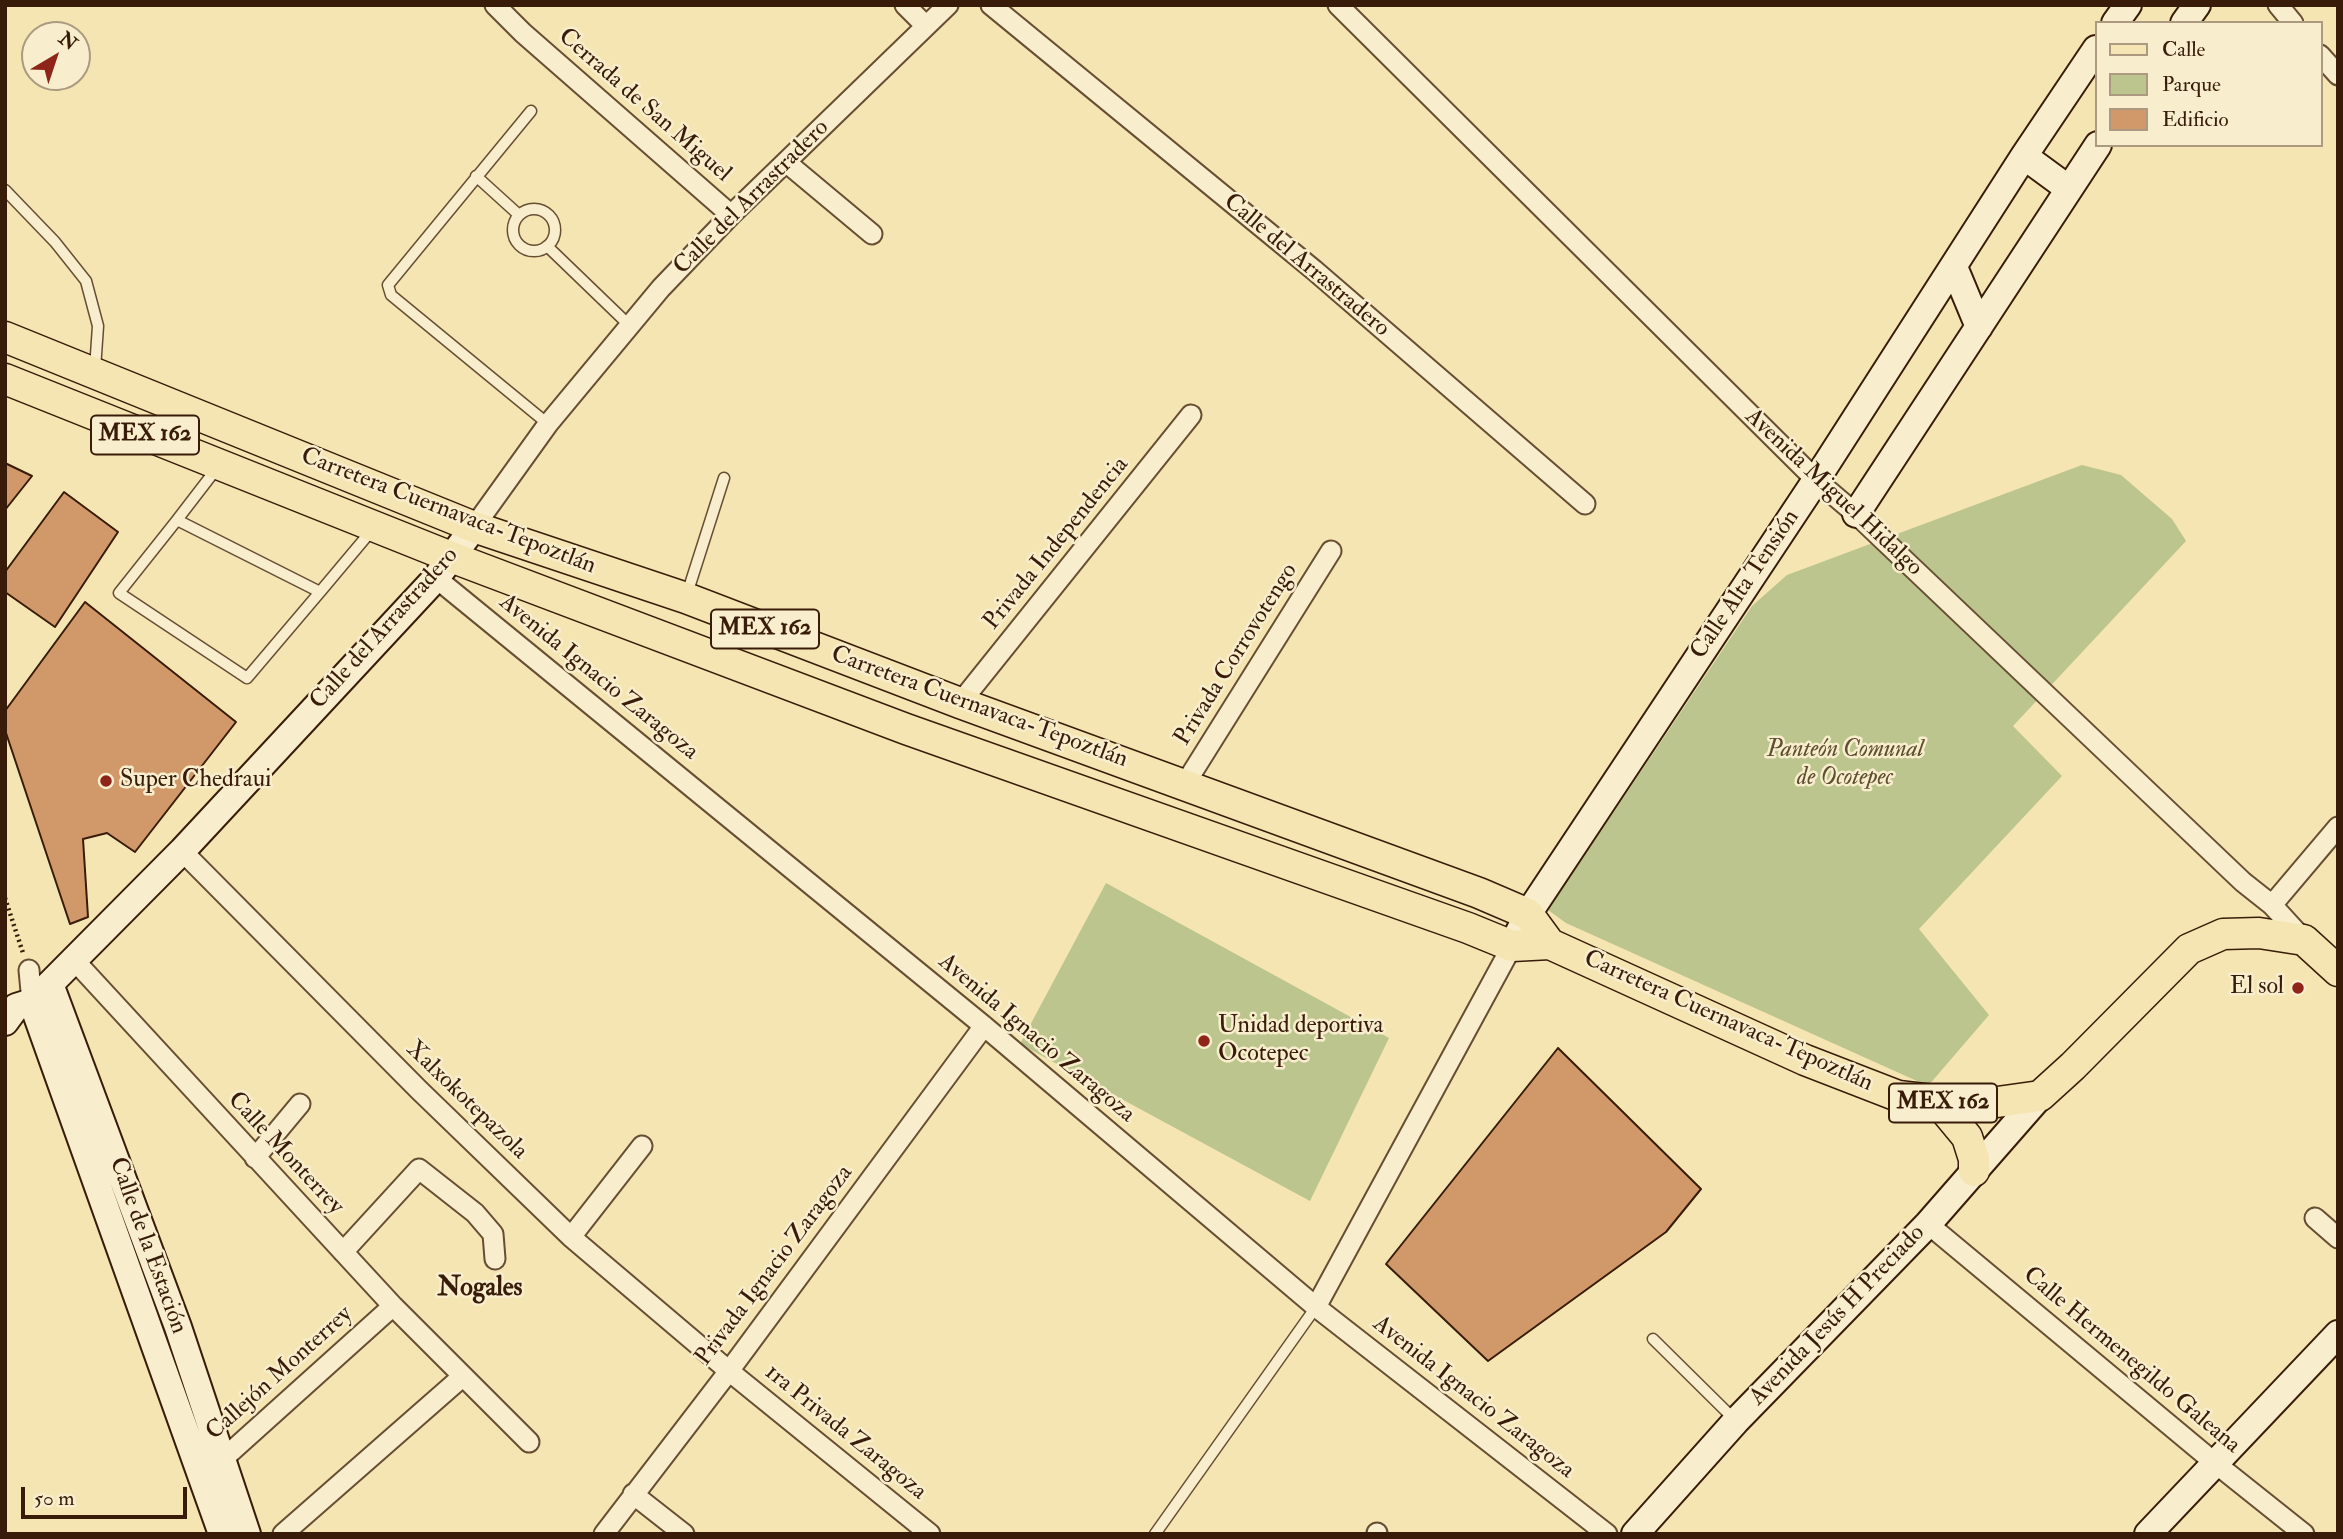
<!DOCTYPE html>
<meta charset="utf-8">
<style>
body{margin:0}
#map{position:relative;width:2343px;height:1539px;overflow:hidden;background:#f4e5b2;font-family:"IM FELL Double Pica",serif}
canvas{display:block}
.frame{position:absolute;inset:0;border:7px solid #381c09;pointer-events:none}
.legend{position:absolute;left:2095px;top:21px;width:228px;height:126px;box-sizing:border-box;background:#f8eecd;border:2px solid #ab9a7f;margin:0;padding:9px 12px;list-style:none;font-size:21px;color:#381c09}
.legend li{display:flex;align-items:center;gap:14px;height:35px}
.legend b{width:35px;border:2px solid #ab9a7f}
.north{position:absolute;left:21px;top:21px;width:70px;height:70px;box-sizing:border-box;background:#f8eecd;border:2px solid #ab9a7f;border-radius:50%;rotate:39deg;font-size:19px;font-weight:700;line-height:28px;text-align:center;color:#381c09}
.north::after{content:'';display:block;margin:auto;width:24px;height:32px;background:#8f2418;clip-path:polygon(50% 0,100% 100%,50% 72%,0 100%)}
.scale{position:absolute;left:21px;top:1487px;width:166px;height:32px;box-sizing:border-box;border:4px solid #381c09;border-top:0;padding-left:9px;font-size:21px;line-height:24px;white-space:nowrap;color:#381c09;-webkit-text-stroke:5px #f8eecd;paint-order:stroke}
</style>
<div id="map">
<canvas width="2343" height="1539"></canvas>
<div class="frame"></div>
<ul class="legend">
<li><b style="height:9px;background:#f4e5b2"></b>Calle</li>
<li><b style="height:19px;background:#bbc58d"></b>Parque</li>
<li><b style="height:19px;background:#d1996a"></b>Edificio</li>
</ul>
<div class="north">N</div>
<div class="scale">50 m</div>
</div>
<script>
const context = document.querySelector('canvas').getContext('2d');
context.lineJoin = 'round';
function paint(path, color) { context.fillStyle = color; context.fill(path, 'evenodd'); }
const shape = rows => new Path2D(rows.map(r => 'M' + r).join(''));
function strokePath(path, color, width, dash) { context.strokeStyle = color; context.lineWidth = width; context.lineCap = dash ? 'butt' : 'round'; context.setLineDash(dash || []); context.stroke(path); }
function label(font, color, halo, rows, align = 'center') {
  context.font = font + ' "IM FELL Double Pica",serif'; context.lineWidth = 5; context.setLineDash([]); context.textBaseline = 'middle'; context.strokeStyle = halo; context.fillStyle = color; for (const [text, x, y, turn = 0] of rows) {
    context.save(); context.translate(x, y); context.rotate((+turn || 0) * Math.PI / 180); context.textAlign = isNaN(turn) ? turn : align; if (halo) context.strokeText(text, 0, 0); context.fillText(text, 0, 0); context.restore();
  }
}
const green = shape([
 [2082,465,2121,475,2172,519,2186,541,2013,726,2062,776,1919,929,1989,1015,1928,1086,1566,923,1548,910,1752,606,1787,575],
 [1106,883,1389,1038,1310,1201,1020,1044]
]);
const building = shape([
 [5,463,32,476,5,510,5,463],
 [64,492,118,532,55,627,5,592,5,572,64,492],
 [85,602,236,722,135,852,107,833,83,839,88,917,70,924,5,730,5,711,85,602],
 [1558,1048,1701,1189,1666,1232,1488,1361,1386,1264,1558,1048]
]);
const path = shape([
 [5,898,23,953]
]);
const lane = shape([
 [531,111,388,285,391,295,548,424],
 [476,176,519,215],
 [5,190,55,242,86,281,98,326,95,369],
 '513 230a21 21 0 1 1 42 0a21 21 0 1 1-42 0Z',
 [547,246,630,326],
 [217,468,177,520,320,592,372,530],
 [177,520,119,593,247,678,320,592],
 [687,594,724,478],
 [1653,1339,1735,1420],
 [1155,1534,1316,1307]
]);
const street = shape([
 [495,5,523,33,731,215],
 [905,5,926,26],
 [991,5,1314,270,1585,504],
 [1338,5,1816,480,1856,514,2243,882,2272,905,2304,940],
 [2278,5,2293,23],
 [2320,55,2338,75],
 [787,163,872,234],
 [474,527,548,424,661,288,731,215,948,5],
 [436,578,984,1026,1316,1307,1607,1534],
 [960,703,1191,415],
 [1185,784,1331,551],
 [182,851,419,1090,571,1237,729,1371,930,1534],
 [2272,905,2338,827],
 [75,961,393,1306,529,1442],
 [29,970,32,1002],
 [255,1158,300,1104],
 [2315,1218,2338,1238],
 [1928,1224,2215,1463,2304,1534],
 [571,1237,642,1146],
 [343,1252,419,1169,475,1213,493,1234,495,1259],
 [1316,1307,1512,946],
 [214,1467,393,1306],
 [633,1494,684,1534],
 [1377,1533,1377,1534],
 [283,1534,462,1377],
 [604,1534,729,1371,984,1026]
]);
const secondary = shape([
 [2115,23,2128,5],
 [2184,23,2197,5],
 [2024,156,2069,189],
 [1954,267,1979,327],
 [1856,514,2098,145],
 [1512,946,1528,914,1816,480,2024,156,2096,49],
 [50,984,178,1327,247,1534],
 [32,1002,222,1534],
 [5,1022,16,1007,32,1002,182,851,436,578,474,527],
 [1635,1534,1736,1421,1928,1224,2040,1096],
 [2148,1534,2338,1334]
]);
const primary = shape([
 [5,337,474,527,686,598,960,703,1479,893,1528,914,1550,944,1805,1060,1898,1096,1976,1105,2040,1096,2073,1066,2189,949,2223,934,2259,933,2304,940,2338,971],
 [5,379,451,557,906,729,1468,928,1512,946,1550,944],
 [1938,1102,1967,1137,1974,1159,1974,1171]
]);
const markers = [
 [106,781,7,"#8f2418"],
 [2298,988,7,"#8f2418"],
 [1204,1041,7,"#8f2418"]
];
const shields = [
 [145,435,108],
 [765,629,108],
 [1943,1103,108]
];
const shieldNames = [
 ["MEX 162",145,435],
 ["MEX 162",765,629],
 ["MEX 162",1943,1103]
];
const streetNames = [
 ["Cerrada de San Miguel",644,106,41],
 ["Calle del Arrastradero",752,198,-45],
 ["Calle del Arrastradero",1306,266,40],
 ["Avenida Miguel Hidalgo",1833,493,43],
 ["Carretera Cuernavaca-Tepoztlán",448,512,21],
 ["Privada Independencia",1057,544,-51],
 ["Calle Alta Tensión",1746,585,-56],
 ["Calle del Arrastradero",385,629,-48],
 ["Privada Corrovotengo",1237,655,-58],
 ["Avenida Ignacio Zaragoza",598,678,39],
 ["Carretera Cuernavaca-Tepoztlán",979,708,20],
 ["Carretera Cuernavaca-Tepoztlán",1728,1022,24],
 ["Avenida Ignacio Zaragoza",1036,1039,40],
 ["Xalxokotepazola",466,1101,44],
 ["Calle Monterrey",285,1154,47],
 ["Calle de la Estación",147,1246,70],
 ["Privada Ignacio Zaragoza",775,1266,-53],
 ["Avenida Jesús H Preciado",1838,1316,-46],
 ["Calle Hermenegildo Galeana",2131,1361,40],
 ["Callejón Monterrey",280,1374,-42],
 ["Avenida Ignacio Zaragoza",1473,1398,38],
 ["1ra Privada Zaragoza",845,1433,39]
];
const parkNames = [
 ["Panteón Comunal",1845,751],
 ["de Ocotepec",1845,779]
];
const poiNames = [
 ["Super Chedraui",120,781],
 ["El sol",2284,988,"right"],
 ["Unidad deportiva",1218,1027],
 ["Ocotepec",1218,1055]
];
const neighbourhoodNames = [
 ["Nogales",480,1289]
];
paint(green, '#bbc58d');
paint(building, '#d1996a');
strokePath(building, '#381c09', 2);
strokePath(lane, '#674e33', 13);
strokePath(street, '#674e33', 23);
strokePath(secondary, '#381c09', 30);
strokePath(primary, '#381c09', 33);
strokePath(path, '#381c09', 4.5, [2, 3.5]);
strokePath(lane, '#f8eecd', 10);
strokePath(street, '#f8eecd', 19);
strokePath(secondary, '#f8eecd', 26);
strokePath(primary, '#f4e5b2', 30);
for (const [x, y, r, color] of markers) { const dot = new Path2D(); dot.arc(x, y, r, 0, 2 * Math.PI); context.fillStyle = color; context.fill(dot); strokePath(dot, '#f8eecd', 2.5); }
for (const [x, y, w] of shields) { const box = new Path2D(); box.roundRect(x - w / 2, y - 19.5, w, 39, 5); context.fillStyle = '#f8eecd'; context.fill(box); strokePath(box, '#381c09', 2); }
label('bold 23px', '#381c09', null, shieldNames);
label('24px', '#381c09', '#f8eecd', streetNames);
label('italic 24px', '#5f4f31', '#f8eecd', parkNames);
label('24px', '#381c09', '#f8eecd', poiNames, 'left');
label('bold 26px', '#381c09', '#f8eecd', neighbourhoodNames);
</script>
